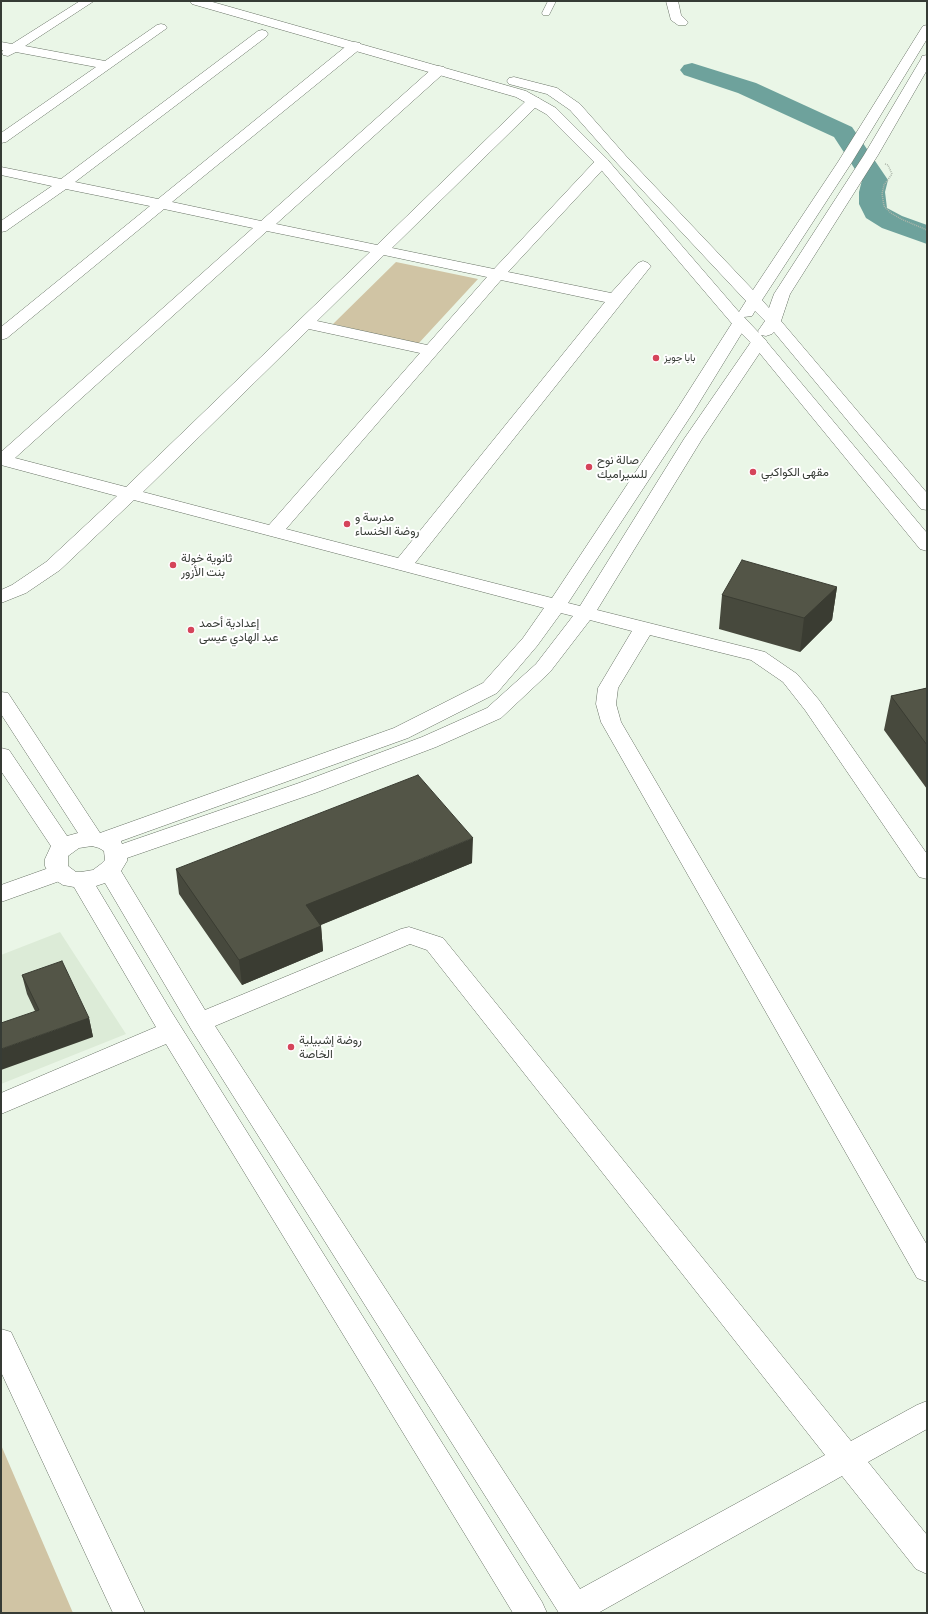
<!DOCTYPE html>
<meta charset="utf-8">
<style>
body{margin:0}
#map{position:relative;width:928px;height:1614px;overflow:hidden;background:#eaf6e7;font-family:Commissioner,sans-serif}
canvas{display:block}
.frame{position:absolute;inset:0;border:2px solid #363b35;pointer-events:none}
</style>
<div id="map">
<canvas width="928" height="1614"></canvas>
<div class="frame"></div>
</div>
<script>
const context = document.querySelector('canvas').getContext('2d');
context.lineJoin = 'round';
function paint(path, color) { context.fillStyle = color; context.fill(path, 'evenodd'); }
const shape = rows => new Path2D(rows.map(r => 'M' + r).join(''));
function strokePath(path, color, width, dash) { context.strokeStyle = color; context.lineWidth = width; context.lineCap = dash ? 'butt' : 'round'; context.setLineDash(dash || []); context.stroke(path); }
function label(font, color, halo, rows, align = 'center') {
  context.font = font + ' Commissioner,Vazirmatn,sans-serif'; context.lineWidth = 4; context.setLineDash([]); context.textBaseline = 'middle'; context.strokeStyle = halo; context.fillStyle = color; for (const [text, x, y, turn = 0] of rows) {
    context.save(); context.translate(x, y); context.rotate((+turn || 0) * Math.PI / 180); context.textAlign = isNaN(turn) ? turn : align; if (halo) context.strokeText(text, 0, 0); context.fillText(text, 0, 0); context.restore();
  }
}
const built = shape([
 [60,932,126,1034,1,1084,1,955]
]);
const green = shape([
 [396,262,478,279,418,344,333,324],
 [1,1445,73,1613,1,1613]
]);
const river = shape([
 [692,63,756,83,852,127,888,180,885,192,887,208,902,216,927,225,927,244,882,228,866,218,859,204,859,192,862,180,834,137,738,93,684,75,680,70,684,65,692,63]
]);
const path = shape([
 [885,164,888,165,892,174,884,185,882,194,884,206,891,213,901,219,927,230]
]);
const lane = shape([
 [548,1,556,1,549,15,543,15,542,13,548,1]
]);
const street = shape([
 [80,1,94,1,25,46,105,61,157,25,161,24,165,25,167,28,6,142,1,143,1,133,96,67,16,52,8,56,3,55,2,52,3,50,1,50,1,42,12,44,80,1],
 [666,1,678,1,681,15,688,22,686,25,678,25,671,20,666,1],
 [262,30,266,31,268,34,266,37,75,182,158,199,350,43,355,42,360,43,361,46,360,49,172,202,261,221,434,67,439,66,444,67,446,70,444,73,276,224,377,245,529,98,534,97,539,98,541,101,539,104,392,248,494,269,597,159,602,158,607,159,609,162,607,165,508,272,611,293,638,263,643,261,648,263,651,266,415,563,552,598,676,411,734,320,740,318,746,320,748,323,694,411,568,603,580,606,684,439,753,339,759,337,765,339,767,342,702,439,597,610,765,652,797,674,819,700,927,854,927,879,919,877,805,710,783,682,751,660,650,635,618,688,616,704,621,722,927,1245,927,1282,917,1278,601,722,596,704,598,688,632,631,590,620,550,672,501,718,436,747,315,793,127,858,127,861,121,871,205,1010,401,929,409,927,443,938,851,1441,917,1405,927,1401,927,1429,868,1462,927,1535,927,1574,916,1569,842,1476,598,1613,559,1613,191,1029,105,883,96,886,171,1011,542,1602,547,1613,513,1613,166,1044,1,1114,1,1093,156,1027,74,887,63,885,52,878,48,872,45,866,45,859,51,846,1,771,1,748,9,750,67,836,78,833,1,714,1,692,8,693,100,833,394,728,483,683,523,638,544,608,134,500,60,570,26,593,1,603,1,590,12,585,46,562,117,496,1,465,1,452,253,228,164,209,7,338,1,340,1,327,150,206,66,189,6,231,1,232,1,221,52,186,1,175,1,167,61,179,258,31,262,30],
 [267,231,370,252,126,487,15,458,267,231],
 [384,255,487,277,427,345,317,321,384,255],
 [501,280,605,302,398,558,286,529,501,280],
 [309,329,420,353,269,525,143,492,309,329],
 [561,613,573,616,536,664,487,708,422,737,299,783,122,844,121,841,408,738,497,693,537,646,561,613],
 [92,846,99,848,104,851,105,860,101,864,93,870,81,872,76,872,68,866,68,856,79,848,92,846],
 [410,944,427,950,825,1455,580,1589,215,1026,410,944],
 [1,1329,11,1332,145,1613,113,1613,1,1372,1,1329]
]);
const secondary = shape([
 [60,864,68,866,71,872,68,878,1,902,1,885,60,864]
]);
const primary = shape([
 [190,1,209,1,526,91,556,108,607,159,739,312,746,301,616,162,570,110,547,94,509,84,507,81,509,78,514,77,557,88,580,104,626,156,753,290,838,162,921,29,923,26,927,25,927,39,852,162,762,300,769,308,774,294,864,155,921,59,922,56,927,55,927,70,878,155,790,294,781,321,927,493,927,510,921,509,774,332,772,334,766,336,761,335,927,533,927,551,920,549,753,345,734,326,597,165,546,114,516,97,192,4,190,1],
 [755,311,765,321,758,331,759,333,744,317,752,316,755,311]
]);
const wall = shape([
 [837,587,832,620,800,652,719,629,722,595],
 [927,688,927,789,884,730,891,696],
 [472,863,321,925,321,926,323,951,242,985,179,894,176,869],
 [22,975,89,1018,93,1037,35,1011,27,994]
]);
const shadedWall = shape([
 [837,587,832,620,800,652,804,618],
 [473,838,472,863,308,930,306,905],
 [321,926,323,951,242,985,239,960],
 [89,1018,93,1037,1,1070,1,1049]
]);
const building = shape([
 [742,560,837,587,804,618,722,595,742,560],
 [927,688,927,745,891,696,927,688],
 [418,775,473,838,306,905,321,926,239,960,176,869,418,775],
 [62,961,89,1018,1,1049,1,1023,39,1010,22,975,62,961]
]);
const markers = [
 [656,358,4,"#d5445a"],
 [589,467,4,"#d5445a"],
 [753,472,4,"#d5445a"],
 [347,524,4,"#d5445a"],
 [173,565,4,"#d5445a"],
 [191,630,4,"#d5445a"],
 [291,1047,4,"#d5445a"]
];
const farPoinames = [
 ["بابا جويز",664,358]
];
const poiNames = [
 ["صالة نوح",597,460],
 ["للسيراميك",597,474],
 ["مقهى الكواكبي",761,472],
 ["مدرسة و",355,517],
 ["روضة الخنساء",355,531],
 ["ثانوية خولة",181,558],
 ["بنت الأزور",181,572],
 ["إعدادية أحمد",199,623],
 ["عبد الهادي عيسى",199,637],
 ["روضة إشبيلية",299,1040],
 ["الخاصة",299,1054]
];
paint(built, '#dcebd7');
paint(green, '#d0c4a4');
paint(river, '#6ea29c');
strokePath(lane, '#687265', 1);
strokePath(street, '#687265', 1);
strokePath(secondary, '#687265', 1);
strokePath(primary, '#687265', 1);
strokePath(path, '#aeb7ab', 1.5, [1, 1]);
paint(lane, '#fff');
paint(street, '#fff');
paint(secondary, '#fff');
paint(primary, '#fff');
paint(wall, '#47493d');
paint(shadedWall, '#3a3c32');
paint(building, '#535547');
strokePath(building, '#3a3c32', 1);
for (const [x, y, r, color] of markers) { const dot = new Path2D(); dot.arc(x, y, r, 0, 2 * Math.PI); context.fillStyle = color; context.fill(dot); strokePath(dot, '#fff', 1.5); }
label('10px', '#363b35', '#fff', farPoinames, 'left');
label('12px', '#363b35', '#fff', poiNames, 'left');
</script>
